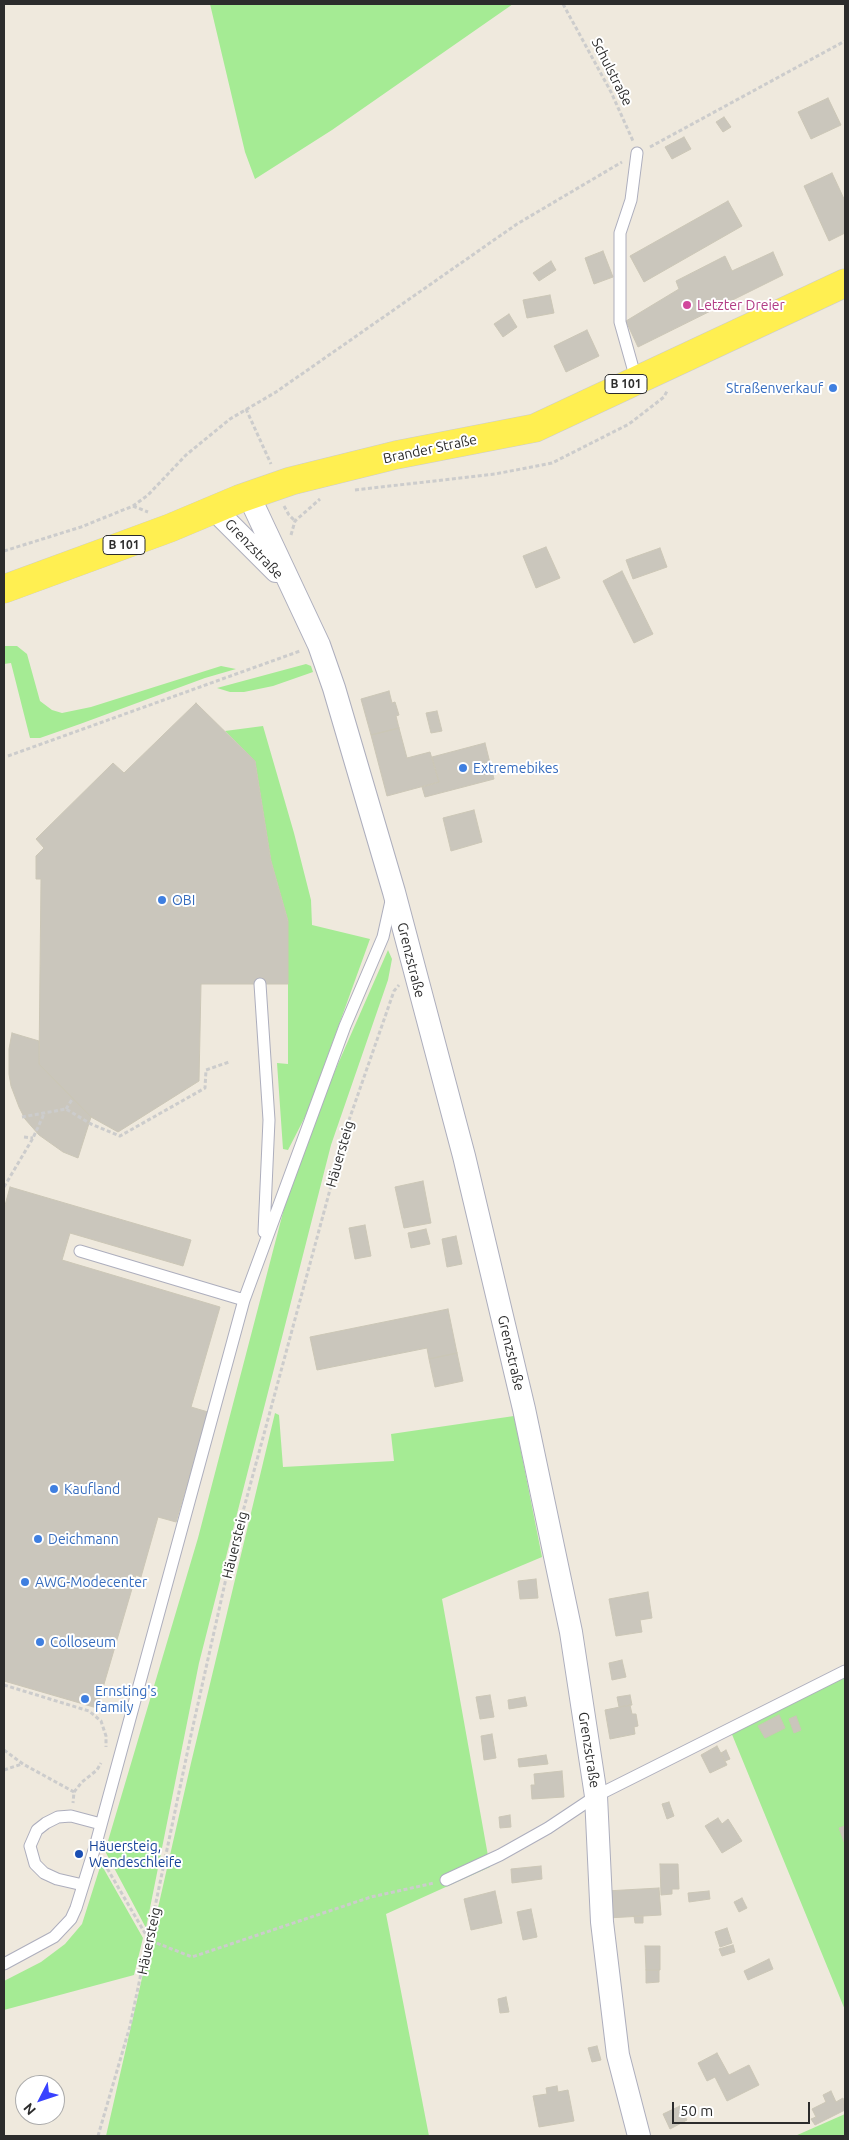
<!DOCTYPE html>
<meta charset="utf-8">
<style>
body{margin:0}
#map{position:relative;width:849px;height:2140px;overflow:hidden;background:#efe9dd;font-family:Ubuntu,sans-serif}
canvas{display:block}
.frame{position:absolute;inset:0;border:5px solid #2c2c2c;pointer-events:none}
.north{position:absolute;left:15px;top:2075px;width:50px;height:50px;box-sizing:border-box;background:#fff;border:1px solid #ababab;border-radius:50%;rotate:229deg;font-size:14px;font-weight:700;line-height:20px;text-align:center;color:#2c2c2c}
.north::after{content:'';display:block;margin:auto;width:18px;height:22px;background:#3942ff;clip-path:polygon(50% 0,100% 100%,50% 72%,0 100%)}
.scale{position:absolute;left:672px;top:2102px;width:138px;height:22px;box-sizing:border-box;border:2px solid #2c2c2c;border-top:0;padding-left:6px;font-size:15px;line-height:18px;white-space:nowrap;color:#2c2c2c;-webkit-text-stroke:4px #fff;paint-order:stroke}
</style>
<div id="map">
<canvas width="849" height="2140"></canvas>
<div class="frame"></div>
<div class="north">N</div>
<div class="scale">50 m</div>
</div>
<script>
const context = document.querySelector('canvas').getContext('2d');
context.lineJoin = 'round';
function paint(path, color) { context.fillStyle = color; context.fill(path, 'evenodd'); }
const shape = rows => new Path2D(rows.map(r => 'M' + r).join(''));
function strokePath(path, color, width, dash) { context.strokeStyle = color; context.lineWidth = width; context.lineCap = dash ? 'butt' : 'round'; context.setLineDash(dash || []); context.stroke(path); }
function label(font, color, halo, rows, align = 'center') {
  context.font = font + ' Ubuntu,sans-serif'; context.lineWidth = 4; context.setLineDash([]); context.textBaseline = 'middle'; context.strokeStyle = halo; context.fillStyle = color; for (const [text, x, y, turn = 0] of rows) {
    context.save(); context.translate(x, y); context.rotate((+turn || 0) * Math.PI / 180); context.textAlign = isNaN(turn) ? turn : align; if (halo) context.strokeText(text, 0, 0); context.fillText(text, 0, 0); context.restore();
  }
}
const green = shape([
 [210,4,513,4,332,130,255,179,245,152],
 [4,646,17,646,27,654,40,701,52,710,62,713,91,707,221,666,236,669,205,678,80,724,40,738,30,738,11,663,4,664],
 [306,664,311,666,313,672,273,686,244,692,230,692,217,688],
 [263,726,294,833,311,900,312,925,370,939,307,1113,288,1150,283,1149,277,1063,288,1064,288,921,271,861,255,761,225,731],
 [388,950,392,959,388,980,331,1145,199,1663,146,1928,105,1851,198,1538,298,1155],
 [275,1413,279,1415,283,1467,394,1461,391,1434,514,1416,542,1557,442,1599,490,1867,386,1914,429,2136,106,2136,191,1763],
 [845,1672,845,2010,731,1732],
 [101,1864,143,1938,134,1975,4,2010,4,1981,41,1962,65,1944,82,1924],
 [845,2114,845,2136,795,2136]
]);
const building = shape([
 [828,98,841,125,811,139,798,112,828,98],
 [724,117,731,127,723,132,716,122,724,117],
 [684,137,691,149,672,159,665,147,684,137],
 [832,173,845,201,845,233,829,241,804,186,832,173],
 [728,201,742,226,644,282,630,256,728,201],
 [603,251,613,277,594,284,585,258,603,251],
 [773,252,783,275,638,347,626,321,679,289,676,281,725,256,732,271,773,252],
 [551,261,556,270,539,281,533,273,551,261],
 [550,295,554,313,527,318,523,300,550,295],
 [509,314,517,327,503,337,494,324,509,314],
 [587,330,599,356,566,372,554,346,587,330],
 [546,547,560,578,536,588,523,556,546,547],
 [660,548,667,567,633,579,626,560,660,548],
 [622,571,653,634,634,643,603,581,622,571],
 [389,691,392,703,395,702,399,715,396,716,399,728,371,735,361,699,389,691],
 [196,703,255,761,271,861,288,921,288,984,201,984,199,1081,118,1132,91,1117,39,1064,41,879,36,879,36,856,44,848,36,839,113,763,124,773,196,703],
 [437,711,442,731,431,733,426,713,437,711],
 [399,728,407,758,430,752,439,782,387,796,371,735,399,728],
 [485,743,494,779,425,797,422,787,439,782,432,757,485,743],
 [474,810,482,842,451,851,443,818,474,810],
 [12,1033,39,1041,39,1064,91,1117,78,1158,63,1152,39,1135,25,1119,19,1107,11,1086,9,1074,9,1049,12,1033],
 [423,1181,431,1223,404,1228,395,1187,423,1181],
 [10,1187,191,1240,183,1266,70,1233,62,1260,220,1307,191,1407,208,1412,176,1522,158,1517,141,1577,136,1575,97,1708,4,1681,4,1209,10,1187],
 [365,1225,371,1256,355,1259,349,1228,365,1225],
 [426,1229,430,1244,411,1248,408,1233,426,1229],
 [456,1236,462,1264,447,1267,442,1239,456,1236],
 [448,1309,457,1353,429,1359,427,1348,317,1370,310,1337,448,1309],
 [457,1353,463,1381,435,1387,429,1359,457,1353],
 [536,1579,538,1598,520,1599,518,1581,536,1579],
 [648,1592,652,1618,640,1620,642,1632,616,1636,609,1599,648,1592],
 [622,1660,626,1677,612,1680,609,1663,622,1660],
 [490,1695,494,1717,480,1719,476,1697,490,1695],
 [630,1695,632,1705,619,1707,617,1697,630,1695],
 [525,1697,527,1706,509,1709,508,1700,525,1697],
 [630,1705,632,1714,636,1714,638,1726,634,1727,635,1734,610,1739,605,1710,630,1705],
 [779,1715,785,1728,765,1738,758,1726,779,1715],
 [796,1716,801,1730,794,1733,789,1719,796,1716],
 [492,1734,496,1758,484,1760,481,1736,492,1734],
 [717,1746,727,1765,710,1773,701,1755,717,1746],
 [726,1750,730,1759,725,1761,721,1753,726,1750],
 [546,1755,548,1764,519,1767,518,1759,546,1755],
 [562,1771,564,1797,532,1799,531,1785,535,1785,534,1774,562,1771],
 [669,1802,674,1816,667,1819,662,1804,669,1802],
 [510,1815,511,1827,500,1828,499,1817,510,1815],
 [718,1818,722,1824,728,1819,742,1841,722,1853,705,1826,718,1818],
 [845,1826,845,1844,839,1828,845,1826],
 [660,1864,678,1864,679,1889,672,1889,672,1894,661,1895,660,1864],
 [541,1866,542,1879,512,1883,511,1869,541,1866],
 [659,1888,661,1915,607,1918,606,1891,659,1888],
 [495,1891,502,1923,471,1930,464,1899,495,1891],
 [709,1891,710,1899,689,1902,688,1893,709,1891],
 [742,1898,747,1908,739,1912,734,1902,742,1898],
 [531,1909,537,1937,523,1940,517,1912,531,1909],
 [634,1916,643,1916,643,1923,635,1923,634,1916],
 [727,1928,732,1943,720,1947,715,1932,727,1928],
 [733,1945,735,1952,722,1956,719,1949,733,1945],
 [645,1946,660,1946,660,1970,646,1970,645,1946],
 [769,1959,773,1969,748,1980,744,1971,769,1959],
 [646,1970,659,1970,659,1982,646,1983,646,1970],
 [506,1997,509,2012,500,2013,498,1999,506,1997],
 [597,2046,601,2060,592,2062,588,2048,597,2046],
 [717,2053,729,2075,749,2065,759,2085,727,2101,715,2077,707,2081,698,2063,717,2053],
 [557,2086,558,2092,568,2090,574,2121,539,2127,533,2096,547,2094,546,2088,557,2086],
 [831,2091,836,2102,843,2098,845,2110,815,2125,811,2119,816,2117,812,2109,826,2102,823,2095,831,2091],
 [680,2106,687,2120,670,2129,663,2114,680,2106]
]);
const path = shape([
 [563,4,611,92,633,141],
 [650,147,845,41],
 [246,409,271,464],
 [355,490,495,474,552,463,629,424,664,397,667,391],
 [133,506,148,512],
 [284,506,289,515,295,521],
 [291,535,295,521,320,499],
 [4,551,81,527,133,506,148,495,186,455,230,419,276,392,517,224,622,162],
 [8,756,300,651],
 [66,1109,73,1098],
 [22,1117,66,1109,91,1124,120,1136,205,1088,206,1070,229,1062],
 [24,1137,33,1138],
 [4,1187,33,1138,44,1114],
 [4,1685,89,1711,101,1721,106,1736,106,1747],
 [4,1750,23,1764,74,1792,73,1803],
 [4,1770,22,1764],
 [74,1792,82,1782,97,1770,101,1763],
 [104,1863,149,1940,192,1957,371,1897,434,1883],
 [98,2136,130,2026,191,1735,231,1556,348,1123,394,991,399,985]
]);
const service = shape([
 [636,379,620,322,620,233,631,200,637,153],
 [260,984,269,1120,264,1232],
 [80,1251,244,1300],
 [446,1880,500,1855,548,1828,596,1796,845,1671],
 [83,1885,57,1879,44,1873,35,1864,30,1846,37,1830,46,1823,58,1817,71,1816,101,1824],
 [4,1964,54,1937,71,1919,76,1908,95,1847,244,1300,345,1026,383,937,391,901]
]);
const minor = shape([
 [249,496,319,645,334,688,394,892,464,1156,524,1409,571,1632,596,1796,602,1922,618,2055,639,2136],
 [215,510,276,571]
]);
const primary = shape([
 [4,589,170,528,239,499,291,481,396,455,535,428,845,283]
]);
const markers = [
 [687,305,5,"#d1479c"],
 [833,388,5,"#3f7fe0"],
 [463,768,5,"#3f7fe0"],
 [162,900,5,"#3f7fe0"],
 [54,1489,5,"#3f7fe0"],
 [38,1539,5,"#3f7fe0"],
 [25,1582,5,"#3f7fe0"],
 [40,1642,5,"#3f7fe0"],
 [85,1699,5,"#3f7fe0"],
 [79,1854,5,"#1a4fb4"]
];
const shields = [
 [626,384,42],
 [124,545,42]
];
const shieldNames = [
 ["B 101",626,384],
 ["B 101",124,545]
];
const streetNames = [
 ["Schulstraße",612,72,63],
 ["Brander Straße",430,449,-12],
 ["Grenzstraße",254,549,46],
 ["Grenzstraße",411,960,76],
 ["Häuersteig",340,1154,-74],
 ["Grenzstraße",511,1353,77],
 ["Häuersteig",235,1545,-76],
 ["Grenzstraße",589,1750,81],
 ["Häuersteig",149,1941,-78]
];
const hotelNames = [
 ["Letzter Dreier",697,305]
];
const shopNames = [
 ["Straßenverkauf",823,388,"right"],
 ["Extremebikes",473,768],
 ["OBI",172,900],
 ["Kaufland",64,1489],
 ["Deichmann",48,1539],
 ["AWG-Modecenter",35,1582],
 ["Colloseum",50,1642],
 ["Ernsting's",95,1691],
 ["family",95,1707]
];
const transitNames = [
 ["Häuersteig,",89,1846],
 ["Wendeschleife",89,1862]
];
paint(green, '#a5eb94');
paint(building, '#cac6bc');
strokePath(building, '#cbc6b6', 1);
strokePath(service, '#adaebd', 13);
strokePath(minor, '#adaebd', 24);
strokePath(primary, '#ccc', 29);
strokePath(path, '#ccc', 3, [4, 2.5]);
strokePath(service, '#fff', 11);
strokePath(minor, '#fff', 22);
strokePath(primary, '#ffef51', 28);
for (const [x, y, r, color] of markers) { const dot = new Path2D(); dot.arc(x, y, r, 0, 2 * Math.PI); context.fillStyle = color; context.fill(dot); strokePath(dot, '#fff', 2); }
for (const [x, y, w] of shields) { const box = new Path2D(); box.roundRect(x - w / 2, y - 9.5, w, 19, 4); context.fillStyle = '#fff'; context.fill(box); strokePath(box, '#2c2c2c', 1); }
label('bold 12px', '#2c2c2c', null, shieldNames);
label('14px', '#2c2c2c', '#fff', streetNames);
label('14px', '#b23c85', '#fff', hotelNames, 'left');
label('14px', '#366cbe', '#fff', shopNames, 'left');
label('14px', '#164399', '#fff', transitNames, 'left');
</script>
